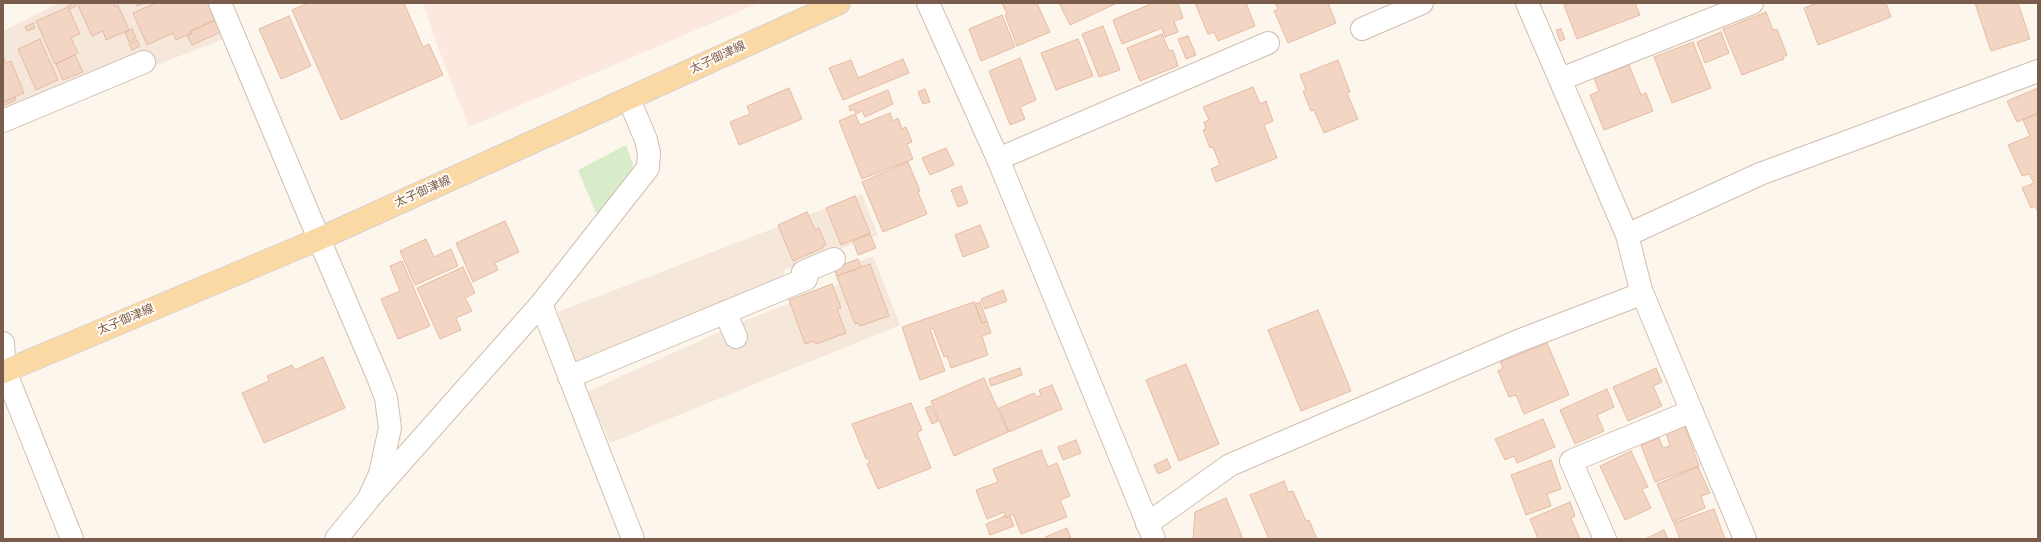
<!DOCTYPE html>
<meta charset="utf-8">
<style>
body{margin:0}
#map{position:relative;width:2041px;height:542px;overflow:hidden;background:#fdf6ec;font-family:Poppins,sans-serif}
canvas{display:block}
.frame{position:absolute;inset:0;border:4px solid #7a5c4d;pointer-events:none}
</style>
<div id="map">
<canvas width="2041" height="542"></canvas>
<div class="frame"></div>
</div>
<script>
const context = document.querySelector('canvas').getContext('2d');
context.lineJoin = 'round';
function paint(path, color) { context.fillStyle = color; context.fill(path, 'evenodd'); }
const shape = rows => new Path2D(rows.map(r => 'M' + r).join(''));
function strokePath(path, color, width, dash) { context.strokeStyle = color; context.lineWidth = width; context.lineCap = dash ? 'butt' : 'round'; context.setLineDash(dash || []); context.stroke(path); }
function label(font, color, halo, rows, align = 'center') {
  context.font = font + ' Poppins,"Noto Sans JP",sans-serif'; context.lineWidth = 4; context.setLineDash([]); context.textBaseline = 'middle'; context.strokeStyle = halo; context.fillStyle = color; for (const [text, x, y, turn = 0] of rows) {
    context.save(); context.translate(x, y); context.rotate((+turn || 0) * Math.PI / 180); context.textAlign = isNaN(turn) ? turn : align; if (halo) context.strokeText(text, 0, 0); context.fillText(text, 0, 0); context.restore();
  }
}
const residential = shape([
 [59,3,214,3,229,37,151,67,144,50,3,113,3,31],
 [862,194,878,235,784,270,785,278,576,364,558,312],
 [873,256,900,325,610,443,587,392,741,322,838,285,834,271]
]);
const commercial = shape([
 [423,3,759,3,469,127,436,42]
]);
const green = shape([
 [626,145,633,164,632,173,609,207,596,213,578,170]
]);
const building = shape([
 [75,3,76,6,70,9,68,6,75,3],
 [77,3,114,3,115,7,118,5,129,30,106,40,103,31,92,36,77,3],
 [135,3,145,3,137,6,135,3],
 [156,3,208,3,215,20,190,31,191,33,176,40,173,33,147,45,133,13,156,3],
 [308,3,404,3,423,47,429,44,443,75,341,120,292,10,308,3],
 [1002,3,1037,3,1050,32,1017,46,1005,15,1007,14,1002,3],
 [1059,3,1117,3,1070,25,1059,3],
 [1153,3,1178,3,1183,18,1174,21,1178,32,1165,37,1162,28,1122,44,1113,20,1153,3],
 [1195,3,1246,3,1255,26,1218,41,1214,32,1208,34,1195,3],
 [1275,3,1328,3,1336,23,1288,43,1274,11,1278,9,1275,3],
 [1571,3,1635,3,1640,15,1577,39,1564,5,1571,3],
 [1817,3,1886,3,1891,17,1818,45,1804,8,1817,3],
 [1975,3,2018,3,2030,39,1991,51,1975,3],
 [68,7,80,34,71,38,78,53,55,64,36,21,68,7],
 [1766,12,1773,30,1777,29,1787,55,1783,57,1784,59,1742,75,1723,29,1766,12],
 [1002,15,1015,47,981,61,969,29,1002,15],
 [289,16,311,66,281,79,259,29,289,16],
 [216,20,221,32,192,45,187,36,192,33,191,31,216,20],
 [33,23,35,28,27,31,25,27,33,23],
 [1103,26,1120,70,1099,77,1082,34,1103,26],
 [132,29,136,38,129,42,125,33,132,29],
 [1561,29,1565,39,1560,41,1556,30,1561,29],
 [1721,32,1729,53,1705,63,1697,42,1721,32],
 [1162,34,1169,51,1173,50,1178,66,1140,81,1127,48,1162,34],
 [1188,36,1196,55,1186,59,1178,39,1188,36],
 [40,39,58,80,36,90,18,49,40,39],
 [1078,39,1093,76,1056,90,1041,53,1078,39],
 [137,40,140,46,132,50,129,44,137,40],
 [1693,42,1711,88,1672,103,1654,57,1693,42],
 [75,55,83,72,63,80,56,64,75,55],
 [3,56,6,63,11,61,24,93,3,102,3,56],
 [1020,58,1036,100,1020,107,1025,119,1010,125,989,71,1020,58],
 [903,59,909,73,843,100,829,68,851,60,858,78,903,59],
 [1338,60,1350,92,1347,93,1358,119,1324,133,1314,110,1311,111,1303,91,1306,90,1300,75,1338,60],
 [1629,65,1641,95,1646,93,1653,111,1604,130,1590,95,1599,91,1594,78,1629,65],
 [1253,87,1260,104,1266,101,1273,121,1264,125,1277,158,1216,182,1211,169,1220,165,1213,147,1210,148,1203,130,1206,129,1204,122,1209,120,1203,107,1253,87],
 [789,88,802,119,739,145,730,122,750,114,747,106,789,88],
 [2038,88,2038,113,2017,122,2007,101,2038,88],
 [925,89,930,102,923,104,918,92,925,89],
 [888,90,893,104,865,117,862,111,856,114,854,109,850,111,849,106,888,90],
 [15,97,16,100,3,106,3,102,15,97],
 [890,113,893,121,898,118,902,129,906,127,912,142,907,144,913,159,862,179,839,121,855,114,860,125,890,113],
 [2038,114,2038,212,2035,206,2031,208,2022,188,2034,183,2029,174,2022,176,2008,145,2030,136,2023,120,2038,114],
 [946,148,954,165,930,175,922,158,946,148],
 [908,162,920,191,918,192,927,214,883,232,862,182,908,162],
 [961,186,968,203,958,207,951,190,961,186],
 [855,196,870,233,841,245,826,208,855,196],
 [807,212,815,230,819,228,826,245,823,246,823,248,793,261,778,225,807,212],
 [505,221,519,252,495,263,498,270,473,282,456,243,505,221],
 [980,225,989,247,963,257,955,235,980,225],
 [870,234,876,248,858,255,853,241,870,234],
 [426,239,434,257,451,249,458,266,415,285,400,251,426,239],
 [858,259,861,267,837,276,834,268,858,259],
 [402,261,430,326,398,339,381,299,400,291,390,266,402,261],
 [870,264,889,316,860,326,859,323,855,324,837,276,870,264],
 [463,267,475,293,465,298,472,311,456,318,461,330,440,339,417,288,463,267],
 [832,284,841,308,837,309,846,333,816,344,814,341,805,344,789,300,832,284],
 [1003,290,1007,301,985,309,981,299,1003,290],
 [974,302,982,323,987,321,991,333,982,336,988,355,951,368,947,356,944,357,933,328,930,329,945,371,920,380,902,327,974,302],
 [980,302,987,321,982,323,975,304,980,302],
 [1318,310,1351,391,1301,411,1268,330,1318,310],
 [1547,343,1569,395,1524,414,1516,395,1509,397,1498,371,1503,368,1500,362,1547,343],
 [323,357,345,408,264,443,242,393,269,381,267,376,292,365,295,370,323,357],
 [1186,364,1219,444,1179,461,1146,380,1186,364],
 [1020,368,1022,375,991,386,989,379,1020,368],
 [1656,368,1662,382,1653,386,1662,406,1628,421,1613,387,1656,368],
 [984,378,1008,432,954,456,931,401,984,378],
 [1052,385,1062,409,1009,432,999,408,1034,393,1036,397,1041,395,1039,390,1052,385],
 [1607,389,1614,407,1597,415,1604,431,1575,444,1560,410,1607,389],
 [911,403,922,430,917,433,931,468,878,489,867,464,870,462,868,458,866,459,852,424,911,403],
 [931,406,938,421,932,424,925,408,931,406],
 [1543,419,1555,447,1517,463,1514,456,1505,460,1495,439,1543,419],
 [1685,426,1699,466,1655,482,1641,445,1659,438,1663,448,1670,446,1666,433,1685,426],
 [1076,440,1081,453,1063,460,1058,447,1076,440],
 [1041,450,1048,467,1057,463,1070,496,1060,500,1067,517,1021,534,1013,514,1006,518,1004,512,987,519,976,490,998,482,993,469,1041,450],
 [1631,451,1648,487,1642,489,1651,508,1625,520,1600,466,1631,451],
 [1167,459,1171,468,1158,474,1154,465,1167,459],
 [1551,460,1561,489,1547,494,1551,506,1526,515,1511,475,1551,460],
 [1698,467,1710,493,1701,496,1705,508,1673,522,1657,484,1698,467],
 [1284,481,1288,492,1293,491,1306,521,1309,520,1317,539,1269,539,1250,495,1284,481],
 [1226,498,1243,539,1193,539,1195,512,1226,498],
 [1570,502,1575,516,1571,518,1580,539,1538,539,1530,519,1570,502],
 [1714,509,1725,539,1680,539,1674,523,1714,509],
 [1005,516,1005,518,1010,516,1014,526,990,535,986,524,1005,516],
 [1067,528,1071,539,1046,539,1045,537,1067,528],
 [1664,530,1668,539,1645,539,1664,530]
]);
const minor = shape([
 [220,3,319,239],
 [1527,3,1627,235,1641,290,1745,539],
 [1362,29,1422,3],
 [1561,79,1752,3],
 [3,121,144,62],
 [998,159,1268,43],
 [1627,235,1760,174,2038,71],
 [541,304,633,539],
 [725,312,736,337],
 [3,343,5,371,72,539],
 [569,377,806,279,803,272,834,259],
 [372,495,541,304,648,168,649,153,646,140,629,99],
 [1147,524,1230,465,1518,341,1633,297,1641,290],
 [1605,539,1571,461,1692,411]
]);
const tertiary = shape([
 [928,3,998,159,1154,539],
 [319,239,378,377,386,398,390,428,380,474,368,500,336,539]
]);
const primary = shape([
 [3,372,319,239,839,3]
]);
const streetNames = [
 ["太子御津線",718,58,-25],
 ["太子御津線",423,192,-24],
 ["太子御津線",126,320,-23]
];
paint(residential, '#f5e8da');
paint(commercial, '#fde8e0');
paint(green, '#d8ecc9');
paint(building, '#f3d5c3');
strokePath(building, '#e6bba3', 1);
strokePath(minor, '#d1beb0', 24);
strokePath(tertiary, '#d1beb0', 24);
strokePath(primary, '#dad1cd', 24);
strokePath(minor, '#fff', 22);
strokePath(tertiary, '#fff', 22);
strokePath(primary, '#fbd9a5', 22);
label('12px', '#7a5c4d', '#fffaf3', streetNames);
</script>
